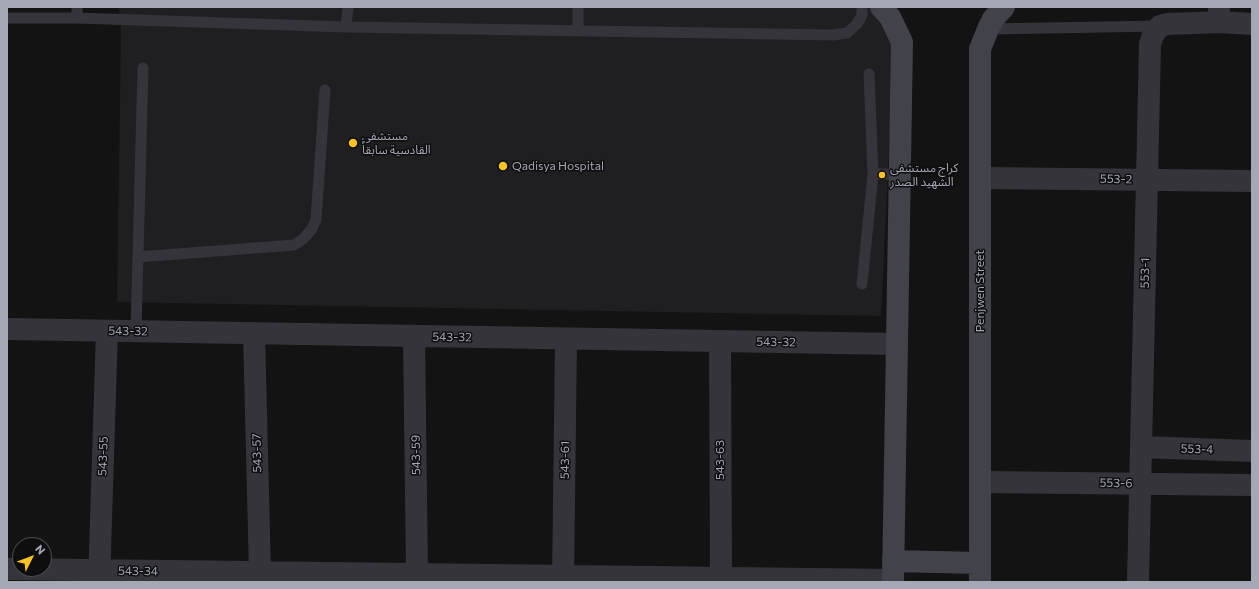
<!DOCTYPE html>
<meta charset="utf-8">
<style>
body{margin:0}
#map{position:relative;width:1259px;height:589px;overflow:hidden;background:#131314;font-family:Commissioner,sans-serif}
canvas{display:block}
.frame{position:absolute;inset:0;border:8px solid #a4a8b5;pointer-events:none}
.north{position:absolute;left:12px;top:537px;width:40px;height:40px;box-sizing:border-box;background:#0e0e0f;border:1px solid #4a4c51;border-radius:50%;rotate:48deg;font-size:11px;font-weight:700;line-height:16px;text-align:center;color:#a4a8b5}
.north::after{content:'';display:block;margin:auto;width:14px;height:18px;background:#f6c32a;clip-path:polygon(50% 0,100% 100%,50% 72%,0 100%)}
</style>
<div id="map">
<canvas width="1259" height="589"></canvas>
<div class="frame"></div>
<div class="north">N</div>
</div>
<script>
const context = document.querySelector('canvas').getContext('2d');
context.lineJoin = 'round';
function paint(path, color) { context.fillStyle = color; context.fill(path, 'evenodd'); }
const shape = rows => new Path2D(rows.map(r => 'M' + r).join(''));
function strokePath(path, color, width, dash) { context.strokeStyle = color; context.lineWidth = width; context.lineCap = dash ? 'butt' : 'round'; context.setLineDash(dash || []); context.stroke(path); }
function label(font, color, halo, rows, align = 'center') {
  context.font = font + ' Commissioner,"Noto Sans Arabic",sans-serif'; context.lineWidth = 3; context.setLineDash([]); context.textBaseline = 'middle'; context.strokeStyle = halo; context.fillStyle = color; for (const [text, x, y, turn = 0] of rows) {
    context.save(); context.translate(x, y); context.rotate((+turn || 0) * Math.PI / 180); context.textAlign = isNaN(turn) ? turn : align; if (halo) context.strokeText(text, 0, 0); context.fillText(text, 0, 0); context.restore();
  }
}
const built = shape([
 [119,7,896,7,881,316,117,302,121,31]
]);
const lane = shape([
 [77,7,77,18],
 [578,7,578,31],
 [7,18,77,18,346,27,833,35,847,33,857,24,862,15,862,7],
 [346,27,348,7],
 [988,29,1160,26],
 [873,174,900,174],
 [138,257,294,245,303,239,311,230,316,220,325,90],
 [862,284,873,174,869,74],
 [136,331,143,68]
]);
const street = shape([
 [1219,8,1219,22,1252,24],
 [980,178,1252,181],
 [7,329,897,344],
 [254,333,260,573],
 [414,336,417,574],
 [720,341,721,578],
 [1141,447,1252,451],
 [980,482,1252,485],
 [7,569,893,580],
 [99,582,107,331],
 [563,582,566,339],
 [1138,582,1150,44,1153,35,1160,26,1168,24,1219,22]
]);
const secondary = shape([
 [881,7,890,17,902,42,893,582],
 [893,561,980,563],
 [980,582,980,49,988,29,993,19,1004,7]
]);
const markers = [
 [353,143,5,"#f6c32a"],
 [503,166,5,"#f6c32a"],
 [882,175,4,"#f6c32a"]
];
const poiNames = [
 ["مستشفى",362,136],
 ["القادسية سابقاً",362,150],
 ["Qadisya Hospital",512,166],
 ["كراج مستشفى",890,168],
 ["الشهيد الصدر",890,182]
];
const streetNames = [
 ["553-2",1116,179,1],
 ["553-1",1145,273,-89],
 ["Penjwen Street",980,291,-90],
 ["543-32",128,331,1],
 ["543-32",452,337,1],
 ["543-32",776,342,1],
 ["553-4",1197,449,2],
 ["543-57",257,453,-91],
 ["543-59",416,455,-91],
 ["543-55",103,456,-88],
 ["543-61",565,460,-89],
 ["543-63",720,460,-90],
 ["553-6",1116,483,1],
 ["543-34",138,571,1]
];
paint(built, '#1f1f21');
strokePath(lane, '#34343a', 11);
strokePath(street, '#34343a', 22);
strokePath(secondary, '#42434a', 22);
for (const [x, y, r, color] of markers) { const dot = new Path2D(); dot.arc(x, y, r, 0, 2 * Math.PI); context.fillStyle = color; context.fill(dot); strokePath(dot, '#0e0e0f', 1.5); }
label('12px', '#a4a8b5', '#0e0e0f', poiNames, 'left');
label('12px', '#a4a8b5', '#0e0e0f', streetNames);
</script>
